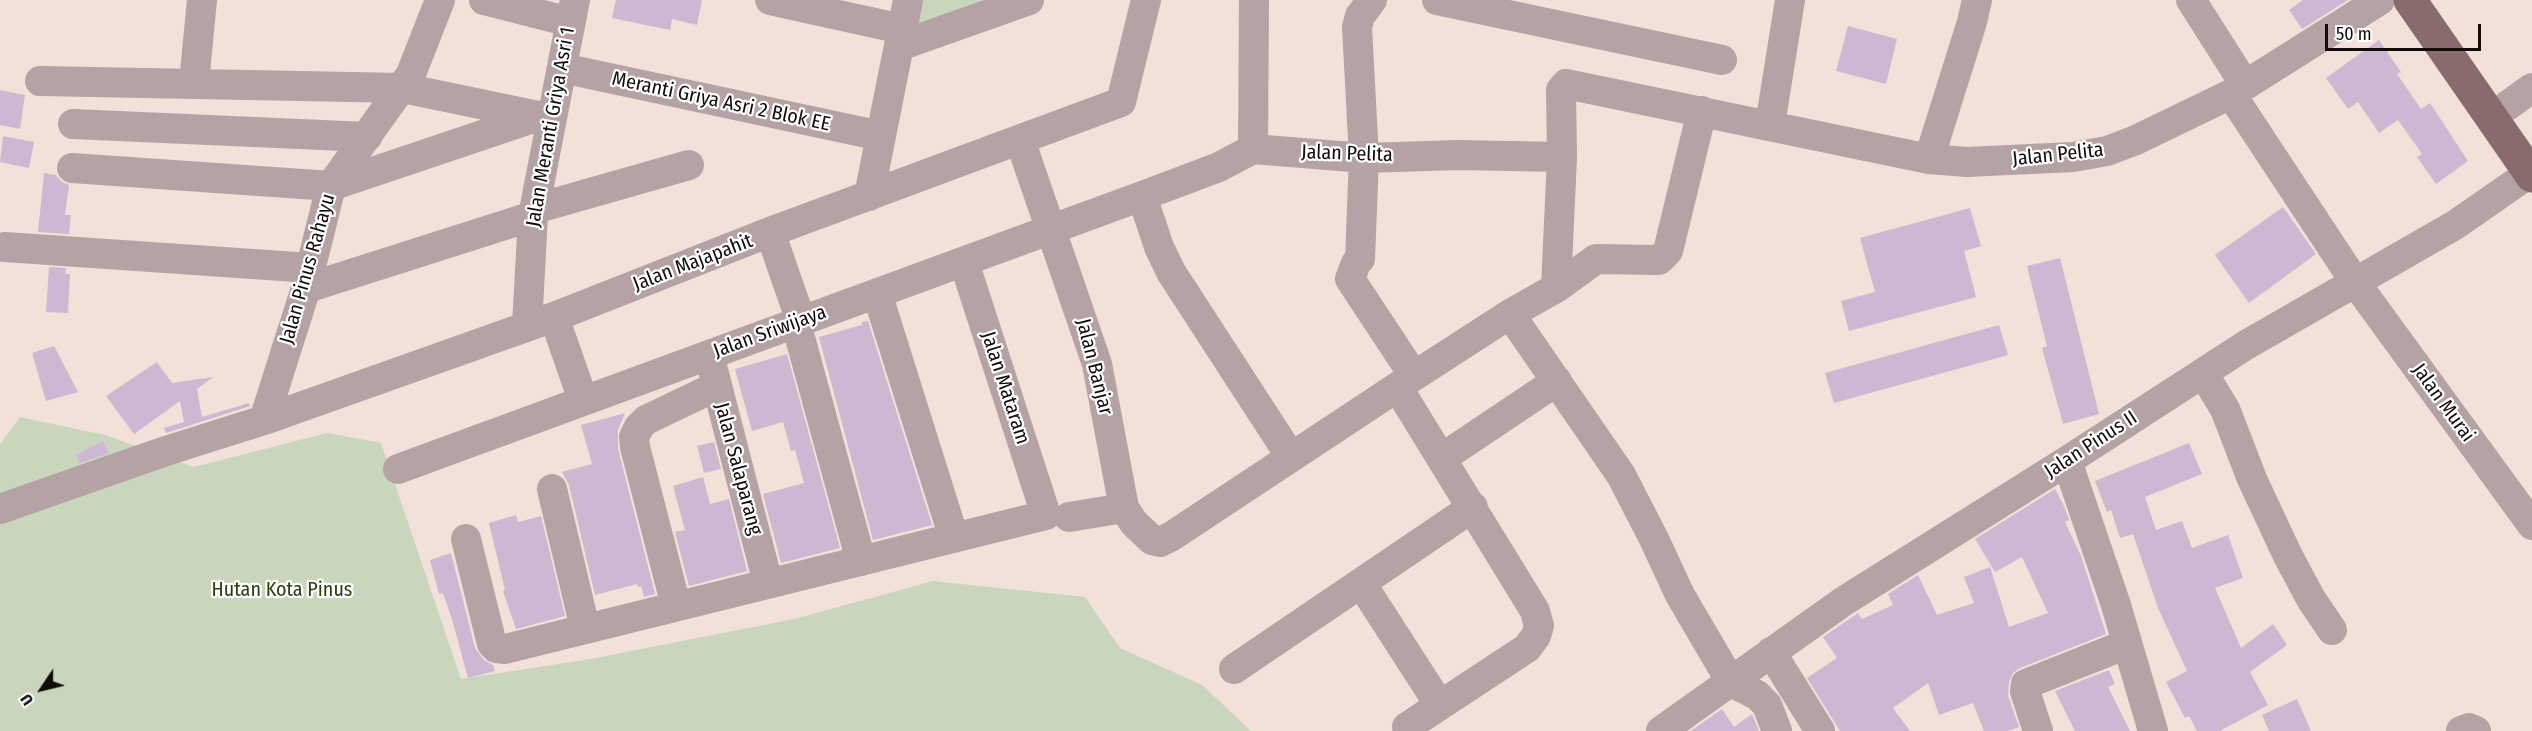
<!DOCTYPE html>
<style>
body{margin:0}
#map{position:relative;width:2532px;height:731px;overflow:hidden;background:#f1e1d8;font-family:"Fira Sans Condensed",sans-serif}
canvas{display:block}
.north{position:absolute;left:12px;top:659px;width:60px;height:60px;-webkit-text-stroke:4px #fff;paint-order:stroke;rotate:235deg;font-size:16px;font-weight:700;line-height:24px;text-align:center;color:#110c09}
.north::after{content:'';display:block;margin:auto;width:21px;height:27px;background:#110c09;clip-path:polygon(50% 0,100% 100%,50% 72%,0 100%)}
.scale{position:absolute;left:2325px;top:24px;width:156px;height:27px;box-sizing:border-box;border:3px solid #110c09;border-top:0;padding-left:8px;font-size:18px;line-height:21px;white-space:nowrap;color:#110c09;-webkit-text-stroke:4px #fff;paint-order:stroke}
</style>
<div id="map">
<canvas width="2532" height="731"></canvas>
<div class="north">U</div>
<div class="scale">50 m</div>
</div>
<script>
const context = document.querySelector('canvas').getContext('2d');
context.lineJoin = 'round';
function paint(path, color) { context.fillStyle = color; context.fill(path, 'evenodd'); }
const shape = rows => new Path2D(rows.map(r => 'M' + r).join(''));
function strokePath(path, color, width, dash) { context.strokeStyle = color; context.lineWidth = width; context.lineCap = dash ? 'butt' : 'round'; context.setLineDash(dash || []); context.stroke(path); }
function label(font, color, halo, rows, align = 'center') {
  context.font = font + ' "Fira Sans Condensed",sans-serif'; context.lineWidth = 4.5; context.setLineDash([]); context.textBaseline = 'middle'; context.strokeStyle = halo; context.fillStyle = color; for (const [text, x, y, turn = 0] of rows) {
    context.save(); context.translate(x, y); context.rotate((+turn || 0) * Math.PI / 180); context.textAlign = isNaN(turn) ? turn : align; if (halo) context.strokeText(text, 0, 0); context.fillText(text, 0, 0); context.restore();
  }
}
const green = shape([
 [921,0,1003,0,914,32],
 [20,417,105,435,194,467,327,433,381,443,461,679,591,659,794,619,933,581,1085,597,1120,648,1202,685,1251,731,0,731,0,444]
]);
const building = shape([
 [616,0,702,0,697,25,672,19,670,30,612,18],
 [2303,0,2348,0,2302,29,2289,10],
 [1848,26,1897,39,1886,84,1836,71],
 [2379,40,2401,72,2397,74,2421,109,2430,103,2468,161,2436,184,2417,157,2422,154,2398,120,2379,133,2358,102,2348,109,2326,78],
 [0,90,25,95,20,129,0,125],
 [3,136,34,142,29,168,0,162],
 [44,173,56,175,62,182,69,185,65,215,71,215,69,234,38,232],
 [2283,207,2316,254,2249,303,2215,255],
 [1970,208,1981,246,1964,251,1976,297,1849,331,1841,301,1875,292,1860,238],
 [2060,258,2099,414,2063,424,2042,348,2047,346,2027,266],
 [49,267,66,268,65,274,70,274,68,313,46,312],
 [868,321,932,525,873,540,819,337,862,325,862,322],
 [1999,325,2008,355,1834,403,1825,373],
 [54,346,78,392,46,401,32,353],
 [787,354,840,548,781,563,763,494,804,483,795,450,791,451,783,422,752,431,735,369],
 [157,362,172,383,213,377,197,389,202,417,249,403,250,406,166,433,164,428,184,422,180,401,134,434,106,396],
 [625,413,618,430,618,449,655,594,644,597,641,586,638,587,637,584,595,595,569,485,562,472,592,464,581,425],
 [103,441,109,453,80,463,76,455],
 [714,442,721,469,704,473,697,446],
 [2189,443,2202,474,2145,497,2156,530,2182,521,2192,548,2228,535,2243,578,2215,588,2241,648,2273,624,2287,645,2250,672,2268,705,2220,731,2197,731,2189,716,2185,718,2166,682,2187,671,2158,608,2133,534,2120,538,2111,510,2107,512,2095,481],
 [703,477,710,504,729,499,747,571,689,586,675,532,685,530,673,486],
 [2055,489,2064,506,2069,520,2065,522,2081,556,2106,634,2020,668,2013,673,2009,682,2008,696,2019,727,2008,731,1984,731,1973,703,1939,715,1928,683,1893,708,1910,731,1840,731,1807,678,1837,658,1823,637,1858,613,1862,619,1893,605,1888,594,1918,575,1937,615,1974,603,1964,577,1990,567,2009,627,2048,613,2022,557,1995,572,1975,539],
 [516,515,518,522,541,516,565,616,516,629,503,591,505,590,489,523],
 [451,553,475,648,484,660,493,665,495,671,468,678,452,619,443,593,439,594,430,560],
 [2109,670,2115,684,2108,687,2130,731,2075,731,2055,691],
 [2297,699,2311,731,2269,731,2262,715],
 [1722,709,1734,727,1752,714,1759,731,1691,731]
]);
const minor = shape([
 [484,0,570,22],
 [770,0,902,29],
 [1372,0,1360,16,1357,27,1364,158,1360,259,1356,263,1350,279,1414,376],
 [1437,0,1722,60],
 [2191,0,2245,85],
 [899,46,1029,0],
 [562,68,881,136],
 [40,81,403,88,538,116],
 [194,83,202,0],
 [2231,94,2355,282,2532,525],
 [2507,106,2532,88],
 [73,124,367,137],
 [1770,125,1790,0],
 [1020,140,1097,364,1124,508,1134,523,1152,540,1160,542,1172,536,1414,376,1510,314,1556,288,1596,259,1659,260,1668,251,1702,111],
 [1253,149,1254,0],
 [1929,159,1972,22,1977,0],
 [72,168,331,186,536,117],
 [869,196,908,0],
 [1142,196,1159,247,1171,272,1291,457],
 [534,209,689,165],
 [770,232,801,321],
 [5,247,311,268],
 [1556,288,1562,157,1561,90,1566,84,1929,159,1967,162,2073,157,2107,151,2136,140,2231,94,2380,0],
 [305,291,307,288,533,216],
 [877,293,954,538],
 [1510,314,1621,475,1654,539,1680,595,1731,682,1757,695,1767,705,1777,731],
 [554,317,583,400],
 [796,323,861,561],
 [527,326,533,216,575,0],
 [712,366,768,583],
 [2203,373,2225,409,2252,479,2288,556,2311,599,2332,630],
 [1398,388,1535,611,1539,626,1536,636,1527,648,1407,727,1409,731],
 [264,420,305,291,331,186,411,74,440,0],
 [1442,458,1557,381],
 [2067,461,2116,605,2153,731],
 [398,469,1142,196,1219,167,1253,149,1364,158,1457,155,1562,157],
 [552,489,585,628],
 [0,509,166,451,264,420,554,317,770,232,1121,102,1146,0],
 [1069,517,1124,508],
 [466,539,492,644,496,648,505,649,1046,515,964,262],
 [1361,583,1439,704],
 [676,606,635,447,634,437,639,427,646,420,717,386],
 [1771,652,1820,731],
 [1234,669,1473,507],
 [1661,731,1844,601,2067,461,2246,345,2455,225,2530,173],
 [2038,731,2025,691,2026,684,2127,644],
 [2461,731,2469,728,2476,731]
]);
const major = shape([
 [2410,0,2532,176]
]);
const streetNames = [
 ["Meranti Griya Asri 2 Blok EE",721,102,12],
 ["Jalan Meranti Griya Asri 1",551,127,-80],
 ["Jalan Pelita",1347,154,2],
 ["Jalan Pelita",2058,155,-6],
 ["Jalan Majapahit",693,263,-21],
 ["Jalan Pinus Rahayu",308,269,-74],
 ["Jalan Sriwijaya",770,332,-20],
 ["Jalan Banjar",1094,367,76],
 ["Jalan Mataram",1005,388,72],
 ["Jalan Murai",2443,403,54],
 ["Jalan Pinus II",2091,445,-33],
 ["Jalan Salaparang",738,469,75]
];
const parkNames = [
 ["Hutan Kota Pinus",282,590]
];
paint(green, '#c9d6bd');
paint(building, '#ceb7d2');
strokePath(minor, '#b4a2a4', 30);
strokePath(major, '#896b6e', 33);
label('20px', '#110c09', '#fff', streetNames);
label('20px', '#2b3f10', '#fff', parkNames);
</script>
